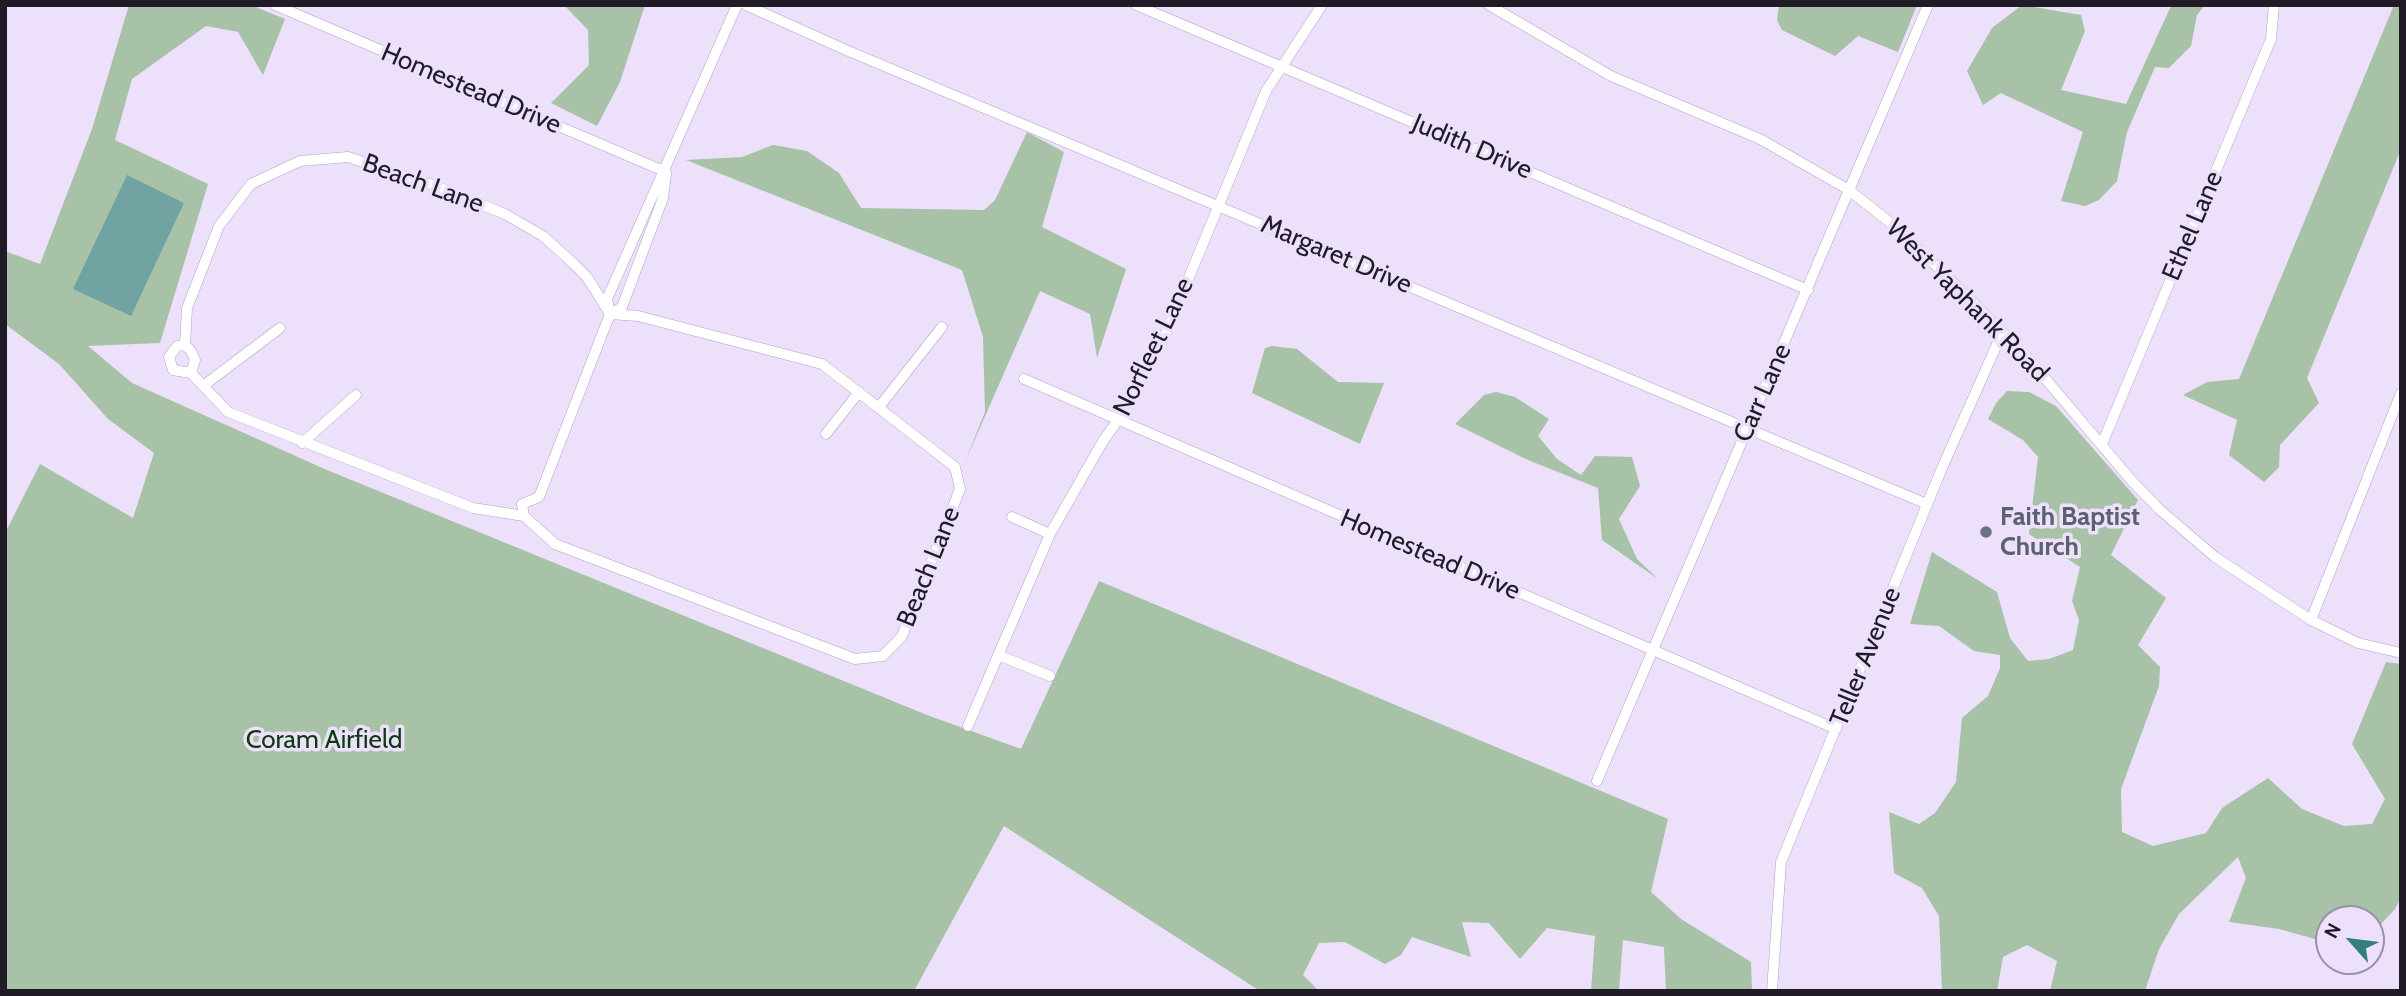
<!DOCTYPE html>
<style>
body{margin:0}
#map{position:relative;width:2406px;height:996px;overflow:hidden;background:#ece0fb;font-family:Cabin,sans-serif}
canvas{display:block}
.frame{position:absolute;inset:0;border:7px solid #201b27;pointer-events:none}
.north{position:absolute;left:2315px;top:905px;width:70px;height:70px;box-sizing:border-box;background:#ece0fb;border:2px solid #9a91a6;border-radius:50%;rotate:298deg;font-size:19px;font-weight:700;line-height:28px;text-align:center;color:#201b27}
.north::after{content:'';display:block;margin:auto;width:24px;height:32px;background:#357e7f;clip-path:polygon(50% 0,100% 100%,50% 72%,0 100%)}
</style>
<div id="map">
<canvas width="2406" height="996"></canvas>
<div class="frame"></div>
<div class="north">N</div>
</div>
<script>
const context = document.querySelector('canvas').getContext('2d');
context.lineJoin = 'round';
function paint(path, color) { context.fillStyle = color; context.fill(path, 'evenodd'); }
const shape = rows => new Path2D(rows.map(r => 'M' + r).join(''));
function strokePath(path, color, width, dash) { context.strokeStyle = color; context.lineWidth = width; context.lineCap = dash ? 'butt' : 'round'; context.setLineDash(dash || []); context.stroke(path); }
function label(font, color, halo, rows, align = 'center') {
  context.font = font + ' Cabin,sans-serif'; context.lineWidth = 7; context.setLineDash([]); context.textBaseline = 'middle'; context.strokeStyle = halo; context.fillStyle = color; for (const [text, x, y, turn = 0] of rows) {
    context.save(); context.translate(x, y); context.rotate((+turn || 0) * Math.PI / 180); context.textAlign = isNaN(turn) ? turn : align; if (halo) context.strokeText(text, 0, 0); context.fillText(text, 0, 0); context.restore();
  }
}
const green = shape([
 [129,5,251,5,285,19,263,75,238,32,206,26,132,79,115,140,208,184,160,343,88,346,132,383,327,470,927,715,1021,749,1099,581,1668,819,1651,892,1681,919,1751,962,1752,991,1666,991,1664,947,1623,940,1619,991,1591,991,1595,936,1547,928,1520,959,1489,923,1462,922,1471,957,1412,937,1401,955,1385,964,1345,942,1319,943,1303,975,1319,991,1260,991,1004,826,914,991,5,991,5,533,40,464,133,518,154,453,108,419,59,364,5,324,5,251,40,264,92,129],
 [564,5,645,5,620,82,597,126,551,103,589,65,588,30],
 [1779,5,1821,7,1917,5,1898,52,1858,36,1835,56,1782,30,1777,20],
 [2022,5,2081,15,2085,31,2061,90,2126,104,2171,6,2205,5,2197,15,2191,46,2169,68,2155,67,2127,132,2117,181,2099,200,2085,206,2061,201,2083,132,2001,93,1983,105,1967,71,1992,28],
 [2394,5,2401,5,2401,149,2307,378,2319,403,2280,445,2279,467,2264,482,2229,455,2237,420,2183,395,2207,382,2239,379],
 [1027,132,1064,152,1042,227,1126,269,1097,358,1090,314,1040,291,965,462,985,412,983,337,962,270,686,160,742,157,773,145,807,151,839,173,861,208,984,210,995,200],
 [1272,346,1297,349,1338,382,1384,383,1360,444,1252,393,1265,348],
 [2007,391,2029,392,2056,406,2138,500,2111,555,2166,598,2138,645,2160,667,2159,686,2121,789,2122,832,2153,846,2206,833,2222,808,2268,778,2302,809,2344,826,2372,824,2385,799,2352,744,2386,662,2401,664,2401,897,2395,909,2371,935,2371,919,2329,919,2329,943,2279,929,2229,922,2246,878,2238,857,2179,914,2159,949,2145,991,2050,991,2057,961,2027,945,2003,957,1997,991,1942,991,1939,916,1922,888,1894,873,1889,812,1919,824,1935,813,1956,782,1962,718,1988,696,2000,668,2000,655,1974,651,1939,626,1910,624,1932,552,1997,592,2010,638,2028,661,2049,659,2073,650,2079,620,2072,601,2080,567,2029,534,2038,457,2023,440,1988,419,1996,403],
 [1496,392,1515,397,1549,419,1538,436,1557,459,1581,475,1595,456,1632,457,1640,486,1619,519,1637,559,1658,579,1602,540,1598,488,1528,460,1455,424,1484,395]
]);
const water = shape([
 [127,175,184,203,131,316,73,289]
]);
const minor = shape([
 [275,5,666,172],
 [746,5,846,50,1927,504],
 [1136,5,1808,290],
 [1489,5,1611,76,1760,139,1849,190,1892,224,1956,285,2027,357,2132,481,2159,509,2215,557,2311,620,2358,643,2401,653],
 [611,314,622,307,663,198,666,174],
 [185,345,187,308,219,226,251,184,300,161,348,157,433,185,505,214,543,236,573,263,587,277,610,314],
 [191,373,195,360,191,351,185,345,177,346,169,357,173,370,191,373,228,412,473,508,524,516,555,544,855,659,883,656,902,636,960,489,955,467,822,364,638,316,610,314],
 [1024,379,1836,729],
 [203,386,280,328],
 [879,407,942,327],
 [826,434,859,392],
 [302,443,356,395],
 [2102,444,2271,39,2274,5],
 [524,516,522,504,539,497,610,314,607,299,737,5],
 [1012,517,1050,534],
 [2311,620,2401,393],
 [998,655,1050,676],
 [968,726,1050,534,1103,441,1128,406,1164,338,1266,91,1322,5],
 [1597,781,1928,5],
 [1772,991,1781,862,1942,468,2002,333]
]);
const markers = [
 [1986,532,7,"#6b7280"]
];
const streetNames = [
 ["Homestead Drive",471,89,23],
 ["Judith Drive",1472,147,23],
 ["Beach Lane",423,184,20],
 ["Ethel Lane",2193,226,-67],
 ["Margaret Drive",1336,255,23],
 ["West Yaphank Road",1967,301,45],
 ["Norfleet Lane",1154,347,-64],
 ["Carr Lane",1763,393,-66],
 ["Homestead Drive",1430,555,23],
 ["Beach Lane",929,567,-68],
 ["Teller Avenue",1866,657,-68]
];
const worshipNames = [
 ["Faith Baptist",2000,517],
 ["Church",2000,547]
];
const parkNames = [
 ["Coram Airfield",324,740]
];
paint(green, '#a7c2a6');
paint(water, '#71a3a3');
strokePath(minor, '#b2a3c4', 11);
strokePath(minor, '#fff', 10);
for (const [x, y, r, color] of markers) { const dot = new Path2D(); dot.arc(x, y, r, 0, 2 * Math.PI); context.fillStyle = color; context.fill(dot); strokePath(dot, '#ece0fb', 2.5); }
label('26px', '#201b27', '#ece0fb', streetNames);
label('bold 26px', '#5b616d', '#ece0fb', worshipNames, 'left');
label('26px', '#0d3910', '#ece0fb', parkNames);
</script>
